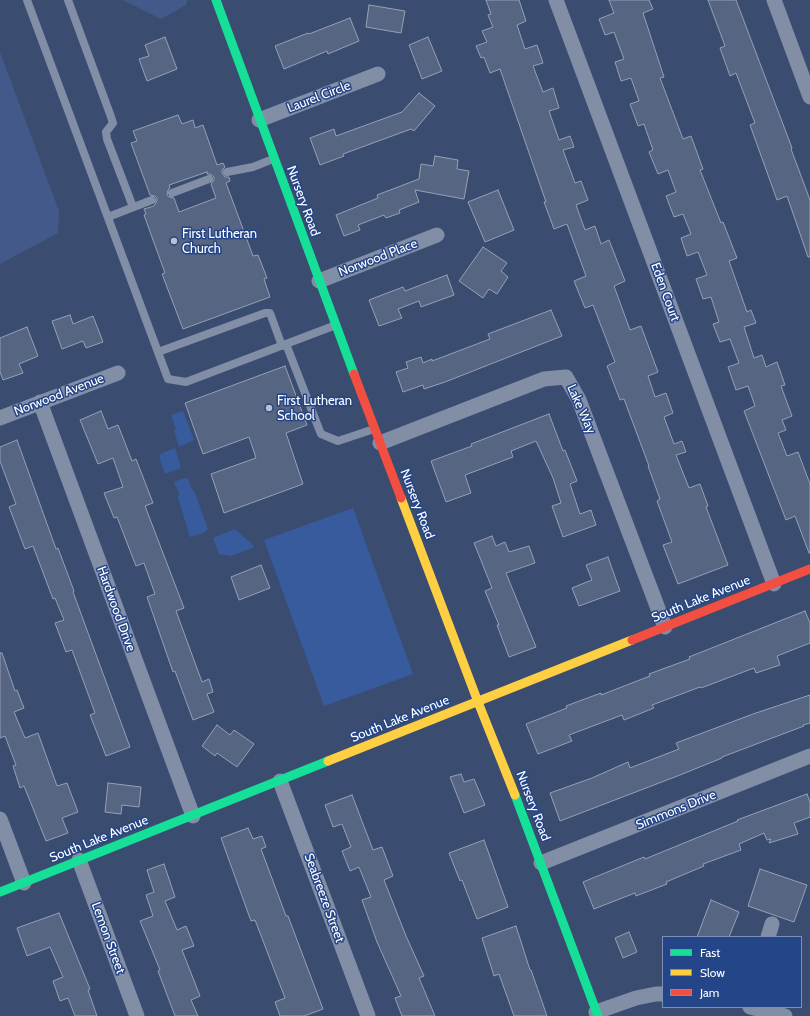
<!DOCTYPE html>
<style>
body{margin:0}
#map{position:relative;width:810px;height:1016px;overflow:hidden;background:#3a4d71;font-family:Cabin,sans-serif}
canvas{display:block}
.legend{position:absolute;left:662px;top:936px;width:140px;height:72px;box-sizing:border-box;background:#244587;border:1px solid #7c8fb7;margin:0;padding:5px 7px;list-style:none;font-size:12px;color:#fff}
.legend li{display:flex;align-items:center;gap:8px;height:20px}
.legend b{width:20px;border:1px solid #7c8fb7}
</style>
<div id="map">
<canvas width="810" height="1016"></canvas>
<ul class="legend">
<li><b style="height:5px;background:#16e098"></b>Fast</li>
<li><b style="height:5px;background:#ffcf43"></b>Slow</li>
<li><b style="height:5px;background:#f24e42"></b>Jam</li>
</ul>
</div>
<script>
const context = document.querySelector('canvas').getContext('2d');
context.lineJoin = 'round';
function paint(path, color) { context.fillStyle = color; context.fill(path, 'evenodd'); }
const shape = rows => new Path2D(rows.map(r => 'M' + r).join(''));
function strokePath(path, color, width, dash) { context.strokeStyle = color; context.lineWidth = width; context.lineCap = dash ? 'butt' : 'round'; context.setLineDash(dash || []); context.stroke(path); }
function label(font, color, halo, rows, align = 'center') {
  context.font = font + ' Cabin,sans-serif'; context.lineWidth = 3; context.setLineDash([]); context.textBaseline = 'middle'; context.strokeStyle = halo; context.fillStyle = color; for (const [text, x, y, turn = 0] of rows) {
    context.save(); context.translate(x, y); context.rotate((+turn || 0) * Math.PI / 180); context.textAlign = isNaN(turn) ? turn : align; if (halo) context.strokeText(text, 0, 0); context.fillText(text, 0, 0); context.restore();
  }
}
const green = shape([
 [183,411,194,440,179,447,174,430,176,429,171,415],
 [175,448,181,468,165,474,159,456,162,453],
 [185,478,188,479,192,489,195,493,208,529,203,533,190,537,178,498,179,493,174,482],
 [353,508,413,674,324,706,264,540],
 [235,529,254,546,252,548,231,556,219,554,213,538]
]);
const water = shape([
 [123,0,187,0,186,5,161,19],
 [0,52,59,211,58,233,0,264]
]);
const building = shape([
 [486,0,519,0,526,21,517,25,525,49,537,45,543,63,533,66,543,92,553,88,559,108,549,111,559,140,570,136,574,147,563,150,575,183,581,181,588,200,576,205,585,230,595,226,601,244,609,240,625,281,614,286,630,330,641,326,658,372,648,376,655,397,666,393,673,413,664,417,674,444,682,441,686,452,676,455,689,488,700,484,708,506,706,507,728,565,678,584,663,545,672,542,657,501,660,499,648,466,649,466,624,399,620,400,607,366,615,362,593,305,585,308,574,281,586,276,567,224,554,229,544,202,546,202,500,69,490,73,484,57,481,58,476,46,487,42,482,31,493,27,488,15,491,14,486,0],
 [609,0,649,0,653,9,643,13,664,77,660,78,683,139,691,136,703,169,700,170,721,223,723,222,737,258,729,261,747,312,751,310,756,323,744,327,754,358,762,355,766,367,777,362,785,385,781,386,792,416,782,420,786,430,778,433,787,456,798,452,810,484,810,553,809,553,795,516,786,520,744,411,755,406,748,386,736,390,728,367,739,363,730,339,720,342,713,324,719,322,711,297,703,299,696,279,707,275,698,252,687,256,681,238,691,234,683,214,674,217,666,196,676,192,668,170,658,174,649,152,653,150,644,124,638,126,630,104,639,101,631,78,621,81,615,62,624,59,614,32,605,35,599,19,614,13,609,0],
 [708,0,736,0,792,148,791,149,810,200,810,257,808,257,787,196,777,200,750,125,755,123,736,73,730,76,720,48,725,46,708,0],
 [369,5,405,11,401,33,366,27,369,5],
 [350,18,359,41,328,54,327,51,284,69,275,46,308,33,309,34,350,18],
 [165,37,177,69,147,81,139,59,149,56,145,45,165,37],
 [428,37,442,71,422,79,409,45,428,37],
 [419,93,435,106,414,131,411,129,343,154,344,156,320,165,310,138,334,129,336,136,402,112,419,93],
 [178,115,182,124,193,120,195,128,203,125,217,165,223,163,225,167,222,170,222,173,225,177,229,177,230,181,226,183,253,256,258,255,267,278,264,279,270,297,183,329,162,274,165,273,144,215,146,214,144,209,154,206,157,201,157,198,155,196,150,195,131,143,137,141,133,131,178,115],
 [207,172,207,174,210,174,214,177,214,180,211,184,216,198,179,212,174,198,169,197,167,195,168,190,170,188,169,185,207,172],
 [435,156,458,160,457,169,469,171,464,199,415,190,419,202,399,210,400,213,386,218,384,215,358,225,360,230,344,236,336,215,378,198,377,195,419,179,421,164,433,166,435,156],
 [498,190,514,230,485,242,468,202,498,190],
 [483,247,507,263,501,271,508,277,497,294,489,289,483,298,459,281,483,247],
 [447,275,454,295,421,307,419,301,398,309,402,318,379,326,369,300,403,287,405,291,447,275],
 [551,310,562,336,445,382,424,389,423,385,403,392,396,372,408,368,406,362,421,357,423,363,432,359,432,361,490,339,488,334,551,310],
 [70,315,73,324,93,316,103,342,86,348,83,341,62,349,52,321,70,315],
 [27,327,38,356,19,364,23,373,3,380,0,372,0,338,27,327],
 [285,366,307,425,286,433,303,484,224,513,211,474,256,458,249,437,203,454,185,403,285,366],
 [101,411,108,429,118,425,132,461,136,459,153,503,145,506,184,608,176,611,202,682,209,679,213,692,207,694,214,712,193,720,175,671,173,672,147,597,155,594,144,563,136,566,117,517,114,518,104,493,123,487,113,458,98,464,80,420,101,411],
 [549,414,563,451,565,450,577,481,570,484,580,514,591,510,596,525,563,537,552,506,561,503,553,478,536,441,511,451,513,457,465,475,471,493,446,502,431,461,472,446,471,444,549,414],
 [17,440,56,549,58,548,74,591,73,592,130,747,106,756,90,715,95,713,72,650,66,652,55,623,64,620,55,598,53,599,33,546,25,549,9,507,16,504,0,461,0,447,17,440],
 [492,536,496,546,505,542,509,552,529,546,535,563,506,573,536,647,509,657,497,625,499,625,485,591,492,588,474,543,492,536],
 [608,557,620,591,579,606,572,588,592,580,586,565,608,557],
 [261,565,270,588,239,600,231,577,261,565],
 [805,611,810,623,810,643,777,656,780,665,756,673,754,668,701,688,700,687,652,705,654,708,624,720,622,715,569,735,572,741,538,754,526,724,567,708,566,706,601,693,601,695,650,676,649,674,690,659,689,657,805,611],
 [0,653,2,653,15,691,17,690,24,708,14,712,25,738,38,733,57,786,67,783,78,812,62,818,68,833,46,841,24,786,20,788,13,766,16,765,5,736,0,738,0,653],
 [810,695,810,723,803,725,804,726,722,757,722,758,680,775,560,821,550,793,592,778,628,762,630,768,679,749,676,743,753,714,810,695],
 [217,725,230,735,234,730,254,744,237,767,217,753,215,756,202,746,217,725],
 [461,774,464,782,474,779,485,805,464,813,450,777,461,774],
 [108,783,141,787,139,807,122,805,121,814,105,812,108,783],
 [807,794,810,802,810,817,794,823,798,834,769,843,771,839,767,840,764,833,739,844,741,850,703,864,704,866,666,882,667,884,636,896,635,893,594,909,583,882,644,857,645,859,738,821,737,820,807,794],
 [352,795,373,850,382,847,393,876,384,880,406,936,424,976,419,978,435,1016,402,1016,395,998,401,996,377,942,362,900,371,897,359,867,350,871,342,851,351,847,342,824,333,827,325,805,352,795],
 [248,828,253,839,262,836,266,847,261,849,286,916,288,916,323,1009,304,1016,280,1016,275,1002,285,998,255,920,251,921,221,838,248,828],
 [484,840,508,907,477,919,462,880,460,881,449,853,484,840],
 [164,864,175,897,165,901,177,930,186,926,194,946,182,950,200,996,191,1000,198,1016,175,1016,158,971,160,970,140,921,153,916,146,895,154,892,147,870,164,864],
 [760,869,807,885,794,922,748,906,760,869],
 [711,900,739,912,729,937,697,937,711,900],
 [59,913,90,989,88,990,97,1016,75,1016,68,998,60,1001,53,981,63,977,50,947,27,956,17,928,59,913],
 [516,926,530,970,531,970,547,1016,514,1016,499,974,494,976,482,938,516,926],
 [629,932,637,952,623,958,615,938,629,932]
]);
const lane = shape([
 [27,0,168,379,186,382,336,325],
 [68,0,110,114,113,123,106,132,107,139,133,207],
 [227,172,253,167,273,159],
 [172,193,209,179],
 [108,217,152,200],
 [286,344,321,434,338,441,374,429],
 [158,352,265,313,270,313,282,346]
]);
const street = shape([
 [556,0,774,584],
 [774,0,810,97],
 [259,120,378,74],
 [319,281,437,235],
 [40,402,193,816],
 [0,418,118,373],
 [380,443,544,379,566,377,579,400,665,627],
 [280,781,368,1016],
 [0,819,24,883],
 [79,860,137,1016],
 [541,863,810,756],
 [768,937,772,924],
 [750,1007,785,1016],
 [596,1012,636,998,656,994,663,994]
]);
const fast = shape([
 [216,0,354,374],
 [515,795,598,1016],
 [0,892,328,761]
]);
const slow = shape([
 [401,498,478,702,515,795],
 [328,761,632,640]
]);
const jam = shape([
 [354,374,401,498],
 [632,640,810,569]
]);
const markers = [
 [174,241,4,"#bac1cd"],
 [269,408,4,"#bac1cd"]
];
const streetNames = [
 ["Laurel Circle",319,97,-21],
 ["Nursery Road",303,201,70],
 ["Norwood Place",378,258,-21],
 ["Eden Court",665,292,70],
 ["Norwood Avenue",59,395,-21],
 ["Lake Way",581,409,66],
 ["Nursery Road",417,504,69],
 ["South Lake Avenue",701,599,-22],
 ["Hardwood Drive",116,609,70],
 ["South Lake Avenue",400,719,-22],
 ["Nursery Road",533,806,69],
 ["Simmons Drive",676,810,-22],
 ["South Lake Avenue",99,839,-22],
 ["Seabreeze Street",324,898,70],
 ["Lemon Street",108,938,70]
];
const poiNames = [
 ["First Lutheran",182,234],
 ["Church",182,249],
 ["First Lutheran",277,401],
 ["School",277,416]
];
paint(green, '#385b9d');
paint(water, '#425989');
paint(building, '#566582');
strokePath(building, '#95a0b4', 1);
strokePath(lane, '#818ea6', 8);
strokePath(street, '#818ea6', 15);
strokePath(fast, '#16e098', 9);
strokePath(slow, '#ffcf43', 9);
strokePath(jam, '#f24e42', 9);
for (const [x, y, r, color] of markers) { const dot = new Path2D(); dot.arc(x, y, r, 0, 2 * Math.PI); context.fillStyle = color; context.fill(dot); strokePath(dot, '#244587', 1.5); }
label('13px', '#fff', '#244587', streetNames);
label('13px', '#fff', '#244587', poiNames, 'left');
</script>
